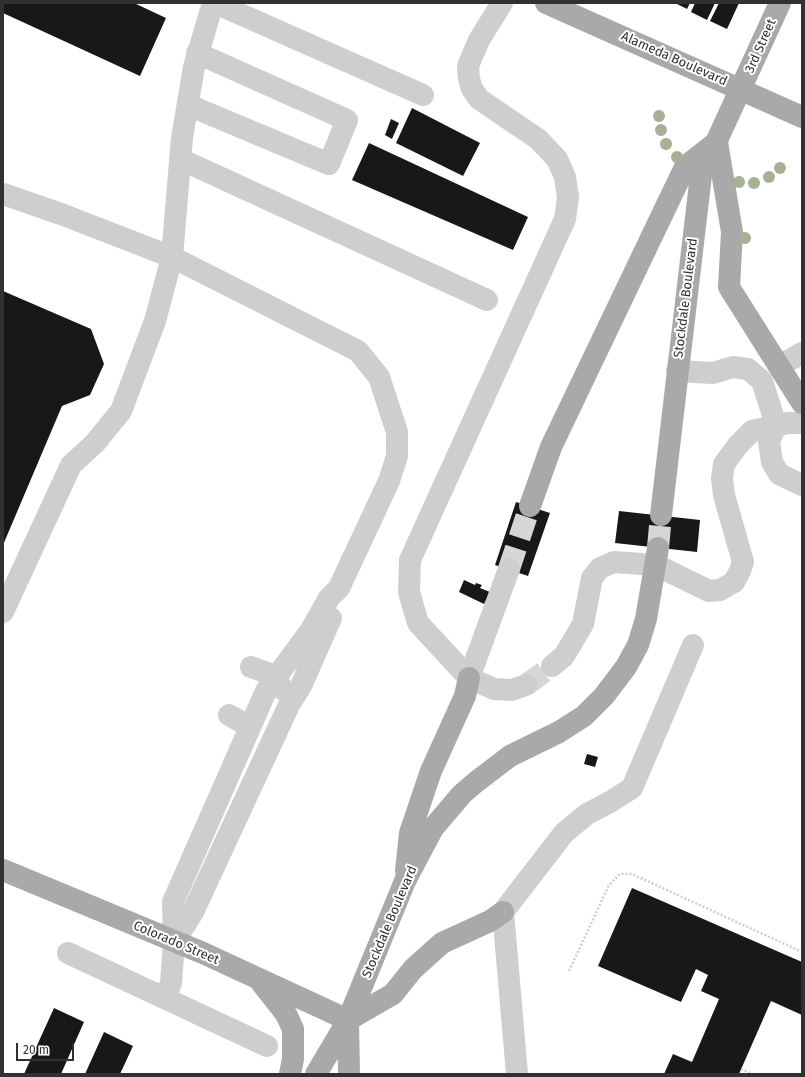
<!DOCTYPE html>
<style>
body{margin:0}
#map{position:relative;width:805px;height:1077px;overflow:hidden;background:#fff;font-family:"Fira Sans",sans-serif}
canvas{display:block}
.frame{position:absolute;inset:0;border:4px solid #313131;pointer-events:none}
.scale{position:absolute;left:16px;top:1043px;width:58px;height:18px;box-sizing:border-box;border:2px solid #313131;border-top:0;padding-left:5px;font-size:12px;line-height:14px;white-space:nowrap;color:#313131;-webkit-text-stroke:3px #fff;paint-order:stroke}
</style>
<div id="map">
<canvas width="805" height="1077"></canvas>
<div class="frame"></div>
<div class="scale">20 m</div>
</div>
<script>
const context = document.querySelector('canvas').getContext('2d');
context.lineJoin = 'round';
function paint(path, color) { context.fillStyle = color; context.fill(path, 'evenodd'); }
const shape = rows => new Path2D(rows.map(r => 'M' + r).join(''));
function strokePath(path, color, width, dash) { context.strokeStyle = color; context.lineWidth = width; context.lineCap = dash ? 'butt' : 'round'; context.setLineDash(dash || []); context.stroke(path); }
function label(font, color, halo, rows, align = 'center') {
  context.font = font + ' "Fira Sans",sans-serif'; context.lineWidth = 4; context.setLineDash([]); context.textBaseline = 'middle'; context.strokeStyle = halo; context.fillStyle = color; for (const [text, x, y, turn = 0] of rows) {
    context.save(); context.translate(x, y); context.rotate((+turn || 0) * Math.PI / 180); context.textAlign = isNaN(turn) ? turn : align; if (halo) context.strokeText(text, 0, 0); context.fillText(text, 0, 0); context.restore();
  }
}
const building = shape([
 [3,3,134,3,166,18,140,76,3,13],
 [675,3,690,3,687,9],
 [695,3,715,3,707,20,691,12],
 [719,3,739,3,727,29,710,21],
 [412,108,480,143,463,176,396,143],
 [391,119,399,123,392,139,385,135],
 [369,143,528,217,513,250,352,180],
 [3,291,91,329,104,364,90,395,62,406,3,545],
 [516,502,550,513,528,576,495,565],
 [619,511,700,520,697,552,615,543],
 [464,580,475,585,476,583,482,585,480,588,490,592,484,604,459,592],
 [587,754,598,757,595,767,584,764],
 [632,888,802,962,802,1015,771,1001,739,1074,664,1074,673,1054,692,1062,719,999,701,991,708,975,696,969,681,1002,598,966],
 [54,1008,84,1022,61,1074,24,1074],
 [104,1032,133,1046,120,1074,85,1074]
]);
const minorTunnel = shape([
 [526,685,552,666]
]);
const majorTunnel = shape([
 [658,548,661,515],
 [509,569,530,506]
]);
const path = shape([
 [569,971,609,885,620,874,632,874,802,952],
 [741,1069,752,1074]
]);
const minor = shape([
 [215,3,423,95],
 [502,3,479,40,468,66,469,79,472,89,479,99,538,139,557,159,565,177,568,197,565,219,410,560,409,592,418,623,469,678,509,569],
 [188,105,329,164,347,120,197,53],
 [180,159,487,300],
 [3,194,61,214,172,257,358,351,379,377,397,432,397,456,389,481,339,588,329,598,311,630,266,691,173,902,174,942,171,983,165,998],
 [779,366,802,353],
 [677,371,713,373,733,367,748,369,762,381,776,425,769,442,772,462,779,474,802,485],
 [3,612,71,465,95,443,121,411,155,321,172,257,182,138,194,67,213,3],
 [552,666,564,656,583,624,592,578,600,568,614,562,656,565,709,591,720,590,734,582,740,571,743,562,724,495,722,478,724,464,738,445,752,431,788,423,802,423],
 [251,667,276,676,282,689],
 [469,678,494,689,512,690,526,685],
 [229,715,250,727],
 [174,942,193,912,289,705,301,686,331,618],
 [68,953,267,1046],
 [517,1074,503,912,564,833,587,814,610,802,632,788,693,645]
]);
const major = shape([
 [546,3,802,117],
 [717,142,732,232,729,287,802,403],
 [530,506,551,447,685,167,713,145],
 [661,515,701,175,780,3],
 [3,870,203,953,348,1020],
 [406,871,410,833,431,771,465,696,469,678],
 [260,981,286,1014,293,1029,293,1059,290,1074],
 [348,1020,393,994,413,969,442,943,490,921,503,912],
 [348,1020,349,1074],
 [316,1074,348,1020,405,881,433,828,462,794,476,782,510,756,559,732,584,716,604,696,626,667,638,645,646,619,658,548]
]);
const trees = [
 [659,116],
 [661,130],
 [666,144],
 [677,157],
 [780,168],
 [769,177],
 [739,182],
 [754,183],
 [745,238]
];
const streetNames = [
 ["3rd Street",761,46,-66],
 ["Alameda Boulevard",674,59,24],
 ["Stockdale Boulevard",686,298,-83],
 ["Stockdale Boulevard",390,922,-67],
 ["Colorado Street",176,943,23]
];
paint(building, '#181818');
strokePath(minorTunnel, '#d6d6d6', 22, [22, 11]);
strokePath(majorTunnel, '#d6d6d6', 22, [22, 11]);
strokePath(path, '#cecece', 2.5, [2, 2]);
strokePath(minor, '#cecece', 22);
strokePath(major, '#a9a9a9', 22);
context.fillStyle = '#a6b094';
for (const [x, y] of trees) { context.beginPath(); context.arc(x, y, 6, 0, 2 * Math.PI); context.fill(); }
label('13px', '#313131', '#fff', streetNames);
</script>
